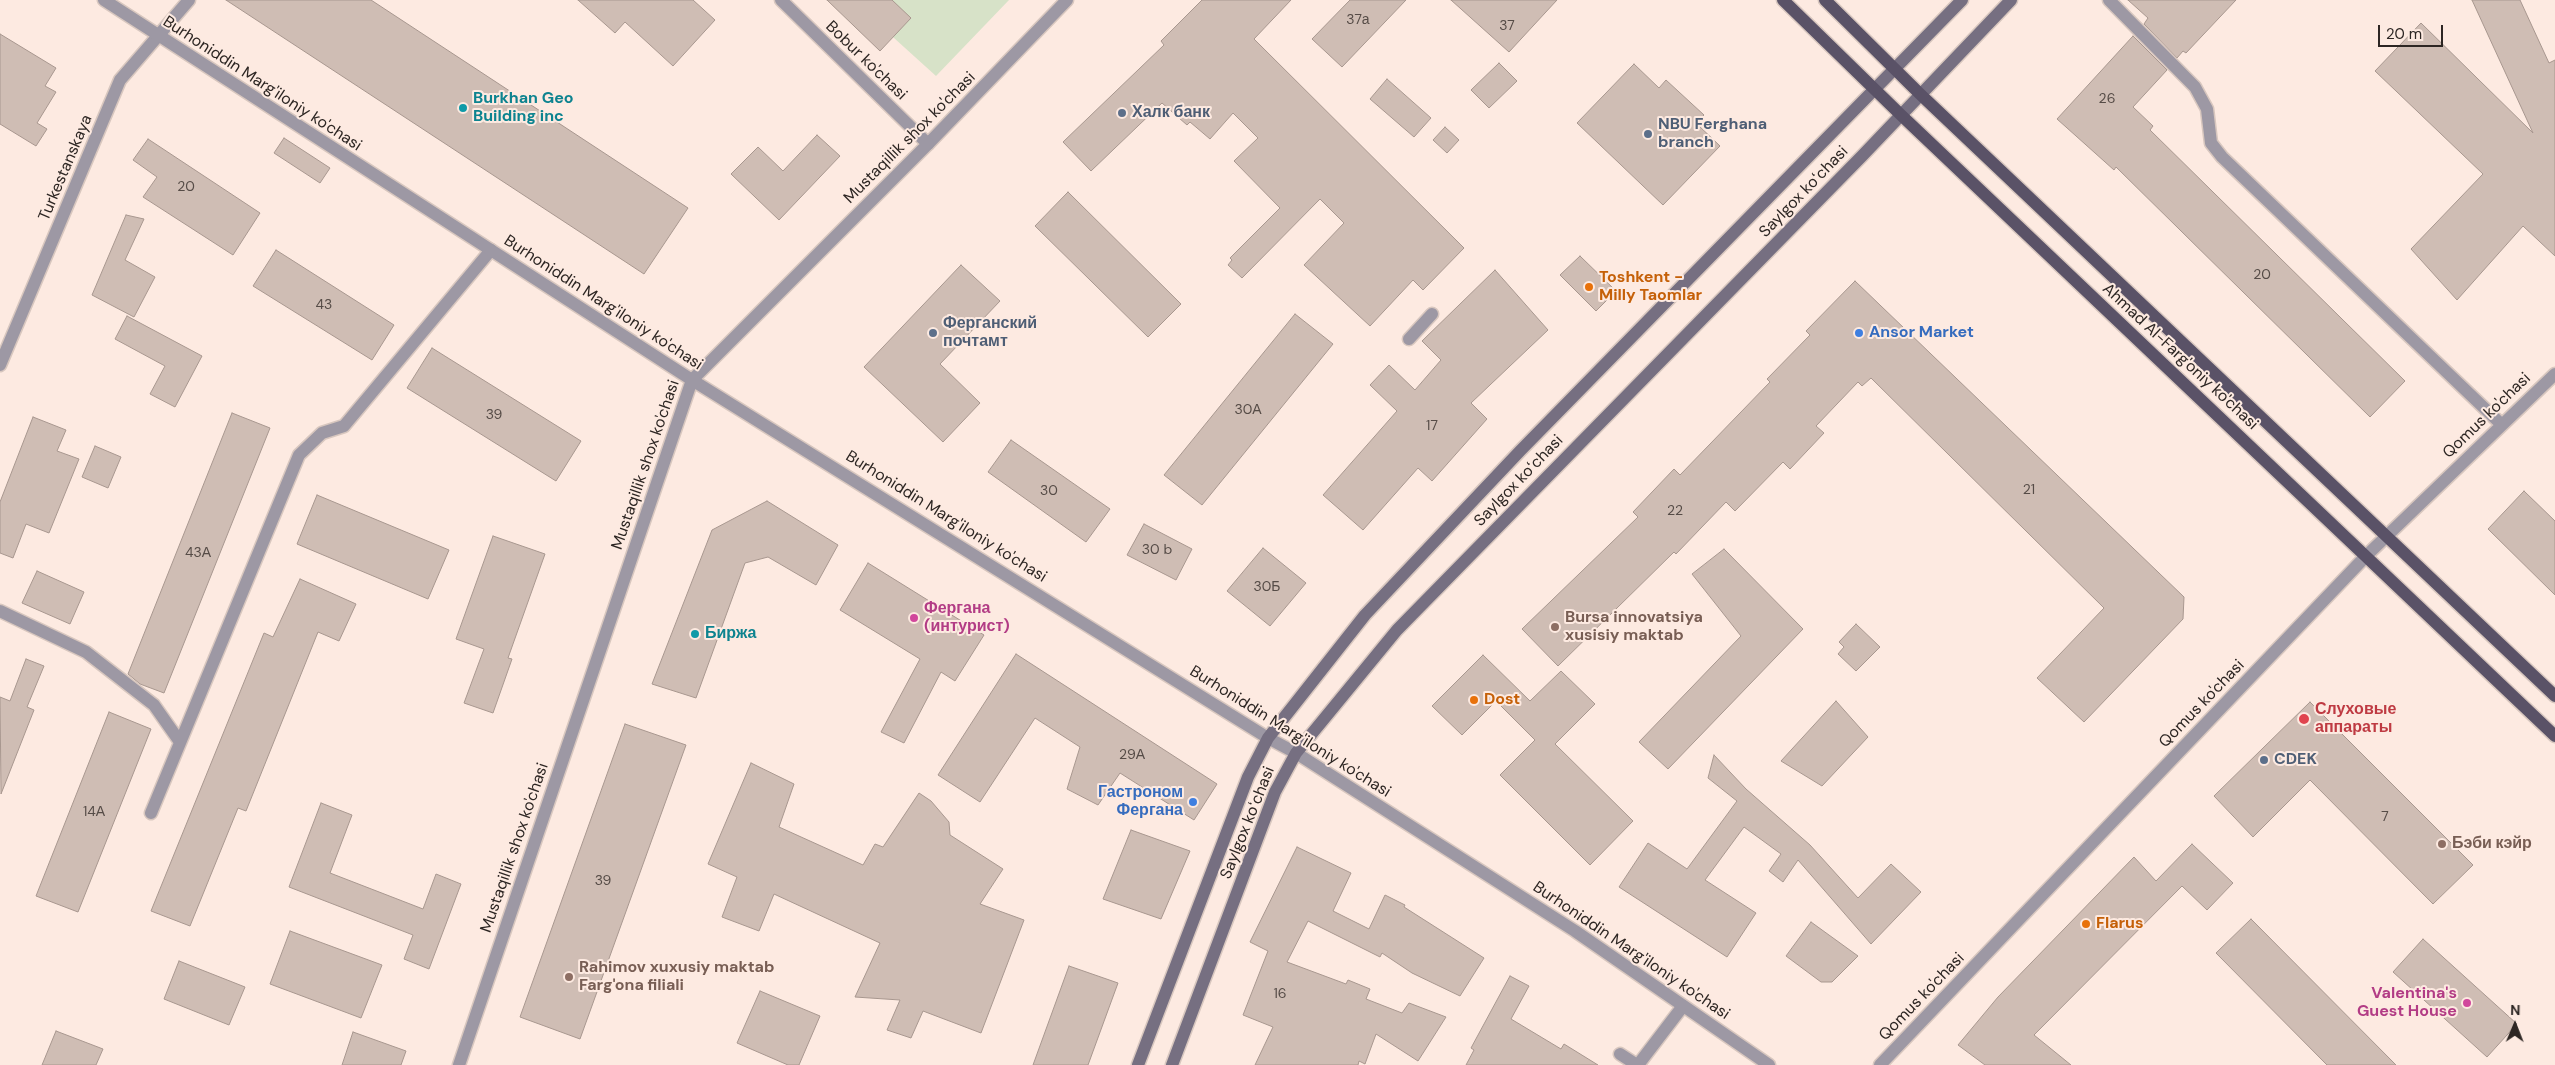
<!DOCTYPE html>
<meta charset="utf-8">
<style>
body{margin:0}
#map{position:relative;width:2555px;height:1065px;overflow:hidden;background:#fdeae1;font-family:"DM Sans",sans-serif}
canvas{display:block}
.north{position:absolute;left:2490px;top:1000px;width:50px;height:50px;-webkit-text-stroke:4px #fdeae1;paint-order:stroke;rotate:1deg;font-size:14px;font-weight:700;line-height:20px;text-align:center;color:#2d2623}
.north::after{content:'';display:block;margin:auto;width:18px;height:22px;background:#2d2623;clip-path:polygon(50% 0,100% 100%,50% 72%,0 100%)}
.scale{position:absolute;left:2378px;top:25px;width:65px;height:22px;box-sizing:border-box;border:2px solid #2d2623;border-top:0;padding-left:6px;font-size:15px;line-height:18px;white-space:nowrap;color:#2d2623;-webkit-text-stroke:4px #fdeae1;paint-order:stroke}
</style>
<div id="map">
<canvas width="2555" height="1065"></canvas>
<div class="north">N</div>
<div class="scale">20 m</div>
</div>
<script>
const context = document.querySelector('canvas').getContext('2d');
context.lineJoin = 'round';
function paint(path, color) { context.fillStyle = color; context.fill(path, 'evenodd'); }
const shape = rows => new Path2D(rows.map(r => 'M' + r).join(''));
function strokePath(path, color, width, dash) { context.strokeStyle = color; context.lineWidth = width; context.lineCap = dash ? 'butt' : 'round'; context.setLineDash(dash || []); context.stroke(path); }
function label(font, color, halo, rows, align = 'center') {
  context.font = font + ' "DM Sans",sans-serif'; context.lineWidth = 4; context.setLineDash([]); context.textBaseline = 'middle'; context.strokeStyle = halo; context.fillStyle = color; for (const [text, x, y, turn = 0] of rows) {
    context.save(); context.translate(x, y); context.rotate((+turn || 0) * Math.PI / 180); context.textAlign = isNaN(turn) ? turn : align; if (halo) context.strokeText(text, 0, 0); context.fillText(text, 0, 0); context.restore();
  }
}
const green = shape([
 [852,0,1009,0,936,76]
]);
const building = shape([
 [226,0,371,0,688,208,644,274,226,0],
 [578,0,693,0,715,20,673,66,625,22,615,33,578,0],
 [827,0,892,0,911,18,880,51,827,0],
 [1202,0,1291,0,1254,39,1464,248,1423,290,1413,280,1370,326,1304,265,1344,223,1320,199,1242,278,1228,265,1232,260,1230,258,1280,208,1234,161,1258,138,1233,113,1210,139,1190,122,1187,125,1162,103,1091,171,1063,142,1164,45,1161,41,1202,0],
 [1350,0,1406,0,1342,67,1312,39,1350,0],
 [1451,0,1557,0,1509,52,1451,0],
 [2128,0,2236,0,2186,53,2183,51,2177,58,2144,24,2148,18,2128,0],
 [2472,0,2520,0,2549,63,2555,60,2555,256,2523,226,2457,300,2411,249,2483,174,2375,71,2421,23,2533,133,2472,0],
 [0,34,56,68,45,86,56,92,37,123,47,129,36,146,0,124,0,34],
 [2133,36,2167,70,2133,107,2153,126,2150,130,2405,381,2370,417,2116,167,2114,170,2057,119,2133,36],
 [1499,63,1517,81,1489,108,1471,90,1499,63],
 [1634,64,1659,88,1666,80,1704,115,1696,123,1720,146,1663,205,1577,123,1634,64],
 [1387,79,1431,118,1414,137,1370,99,1387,79],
 [1445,127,1459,140,1447,153,1433,140,1445,127],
 [817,135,840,156,779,220,731,174,758,147,783,171,817,135],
 [284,138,330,168,320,183,274,153,284,138],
 [148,139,260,213,233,255,143,197,157,177,133,160,148,139],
 [1068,192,1181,304,1148,337,1035,226,1068,192],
 [126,215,144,219,125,260,155,277,134,317,92,295,126,215],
 [276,250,394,325,372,360,253,286,276,250],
 [1580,256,1616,291,1596,311,1560,275,1580,256],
 [961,265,1000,301,940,364,980,403,943,442,864,367,961,265],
 [1495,270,1548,330,1471,403,1487,419,1432,481,1418,468,1363,530,1323,495,1397,411,1370,385,1389,365,1415,390,1441,360,1422,341,1495,270],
 [1855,281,2184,597,2183,619,2084,722,2037,678,2104,608,1871,378,1862,386,1858,382,1816,426,1824,433,1790,469,1783,462,1735,511,1726,502,1676,554,1674,552,1558,666,1522,629,1638,517,1633,512,1674,469,1680,475,1770,382,1767,379,1810,335,1806,331,1855,281],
 [1295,314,1333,344,1202,505,1164,475,1295,314],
 [127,316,202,356,175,407,150,394,165,366,115,339,127,316],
 [432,348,581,441,556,481,407,388,432,348],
 [232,413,270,428,164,693,140,684,128,674,232,413],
 [33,417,66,430,57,451,79,459,49,533,26,524,13,558,0,553,0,502,33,417],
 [1011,440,1110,509,1086,542,988,472,1011,440],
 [95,446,121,457,108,488,82,477,95,446],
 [2524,491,2555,521,2555,595,2488,529,2524,491],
 [317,495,449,550,428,599,297,544,317,495],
 [767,501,838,545,816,585,768,557,745,563,696,698,652,684,712,530,767,501],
 [1144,524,1192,549,1176,580,1127,555,1144,524],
 [493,536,545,554,508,658,512,659,493,713,464,703,484,649,456,639,493,536],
 [1263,548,1306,583,1270,626,1227,591,1263,548],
 [1724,549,1803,629,1668,769,1639,742,1741,636,1692,574,1724,549],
 [868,563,984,635,955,681,941,672,904,743,881,732,920,659,840,610,868,563],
 [37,571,84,592,70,624,22,603,37,571],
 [300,579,356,604,339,641,318,632,246,811,238,808,190,926,151,911,264,633,273,637,300,579],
 [1856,624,1880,647,1856,671,1838,654,1844,647,1839,642,1856,624],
 [1016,654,1217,784,1194,820,1120,773,1098,805,1067,789,1080,747,1035,718,980,802,938,775,1016,654],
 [1483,655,1530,701,1561,671,1595,704,1555,744,1633,821,1590,865,1500,775,1535,740,1496,701,1462,735,1432,706,1483,655],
 [26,659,44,666,27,707,34,710,1,794,0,697,10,701,26,659],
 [1836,701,1868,737,1822,786,1781,761,1836,701],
 [2310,702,2473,865,2433,904,2310,780,2253,837,2214,796,2310,702],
 [109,712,151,729,78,912,36,896,109,712],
 [625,724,686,745,580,1039,520,1017,625,724],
 [1714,755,1746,789,1810,845,1858,898,1891,864,1921,892,1871,944,1798,860,1783,882,1769,871,1781,854,1744,827,1705,880,1756,913,1727,957,1619,887,1648,843,1687,869,1737,801,1708,778,1714,755],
 [751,763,794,784,779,827,863,865,875,844,883,847,919,793,931,801,949,822,950,835,1003,869,980,904,1024,920,981,1033,923,1011,911,1038,887,1030,900,1000,855,997,880,943,774,894,759,931,722,917,737,877,708,864,751,763],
 [321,803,352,815,330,873,423,909,436,874,461,884,429,969,404,959,413,935,289,887,321,803],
 [1131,830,1190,851,1161,919,1103,899,1131,830],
 [2192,844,2233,883,2207,910,2182,886,2034,1035,2071,1065,1985,1065,1958,1045,1998,997,2134,857,2156,881,2192,844],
 [1297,847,1351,873,1333,911,1369,929,1385,895,1405,905,1404,907,1484,958,1460,996,1412,973,1382,953,1380,957,1308,921,1287,962,1346,984,1348,980,1370,989,1366,999,1402,1013,1409,1003,1446,1017,1418,1061,1376,1034,1365,1064,1359,1061,1358,1065,1255,1065,1273,1027,1243,1015,1268,951,1250,942,1297,847],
 [2251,919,2396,1065,2327,1065,2216,953,2251,919],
 [1811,922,1858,956,1832,982,1821,982,1786,956,1811,922],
 [290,931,382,965,361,1018,270,984,290,931],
 [2423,939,2517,1024,2487,1057,2393,972,2423,939],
 [179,961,245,987,229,1025,164,999,179,961],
 [1069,966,1118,983,1088,1065,1033,1065,1069,966],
 [1510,976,1529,986,1511,1019,1561,1049,1564,1044,1598,1065,1466,1065,1474,1050,1471,1048,1510,976],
 [760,991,820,1016,799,1065,788,1065,737,1043,760,991],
 [56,1031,103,1049,96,1065,42,1065,56,1031],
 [353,1032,406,1051,401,1065,342,1065,353,1032]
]);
const pedestrian = shape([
 [928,144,1067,0]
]);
const minor = shape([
 [2109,0,2195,87,2207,109,2211,143,2222,157,2502,425],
 [1409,339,1432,314],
 [0,365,120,80,189,0],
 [692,380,928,144,781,0],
 [0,611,86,652,154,705,180,742],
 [151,813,299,455,322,433,344,426,491,250],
 [1620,1054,1637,1065],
 [1638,1065,1683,1006],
 [1880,1065,2367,555,2555,374]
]);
const tertiary = shape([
 [104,0,692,380,1268,738,1296,753,1575,931,1769,1065],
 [459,1065,692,380]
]);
const secondary = shape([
 [1138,1065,1248,777,1268,738,1365,615,1520,451,1962,0],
 [1172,1065,1275,792,1296,753,1397,630,1862,156,2011,0]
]);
const primary = shape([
 [1783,0,1901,115,2555,736],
 [1825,0,1920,94,2555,696]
]);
const markers = [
 [463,108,5,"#0f9aa8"],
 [1122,113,5,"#5c6f8a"],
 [1648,134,5,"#5c6f8a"],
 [1589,287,5,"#e8710a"],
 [933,333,5,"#5c6f8a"],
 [1859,333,5,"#3f7fe0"],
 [914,618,5,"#d1479c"],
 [1555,627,5,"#8d6e63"],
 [695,634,5,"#0f9aa8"],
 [1474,700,5,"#e8710a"],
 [2304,719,6,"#e0444e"],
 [2264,760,5,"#5c6f8a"],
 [1193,802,5,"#3f7fe0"],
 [2442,844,5,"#8d6e63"],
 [2086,924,5,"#e8710a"],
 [569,977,5,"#8d6e63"],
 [2467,1003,5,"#d1479c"]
];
const numberNames = [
 ["37а",1358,20],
 ["37",1507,26],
 ["26",2107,99],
 ["20",186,187],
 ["20",2262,275],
 ["43",324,305],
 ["30А",1248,410],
 ["39",494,415],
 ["17",1432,426],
 ["21",2029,490],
 ["30",1049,491],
 ["22",1675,511],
 ["30 b",1157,550],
 ["43А",198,553],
 ["30Б",1267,587],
 ["29А",1132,755],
 ["14А",94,812],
 ["7",2385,817],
 ["39",603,881],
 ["16",1280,994]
];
const streetNames = [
 ["Bobur ko'chasi",866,61,44],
 ["Burhoniddin Marg'iloniy ko'chasi",262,84,33],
 ["Mustaqillik shox ko'chasi",910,138,-45],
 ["Turkestanskaya",66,168,-67],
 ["Saylgox koʻchasi",1804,192,-46],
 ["Burhoniddin Marg'iloniy ko'chasi",603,303,33],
 ["Ahmad Al-Farg'oniy ko'chasi",2180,357,43],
 ["Qomus ko'chasi",2487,416,-44],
 ["Mustaqillik shox ko'chasi",646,465,-71],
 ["Saylgox koʻchasi",1519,481,-46],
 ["Burhoniddin Marg'iloniy ko'chasi",946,517,32],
 ["Qomus ko'chasi",2202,704,-46],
 ["Burhoniddin Marg'iloniy ko'chasi",1290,732,32],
 ["Saylgox koʻchasi",1248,823,-68],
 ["Mustaqillik shox ko'chasi",515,848,-71],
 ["Burhoniddin Marg'iloniy ko'chasi",1631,951,34],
 ["Qomus ko'chasi",1922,997,-46]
];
const cultureNames = [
 ["Burkhan Geo",473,99],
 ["Building inc",473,117],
 ["Биржа",705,634]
];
const serviceNames = [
 ["Халк банк",1132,113],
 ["NBU Ferghana",1658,125],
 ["branch",1658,143],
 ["Ферганский",943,324],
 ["почтамт",943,342],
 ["CDEK",2274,760]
];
const foodNames = [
 ["Toshkent -",1599,278],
 ["Milly Taomlar",1599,296],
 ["Dost",1484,700],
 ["Flarus",2096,924]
];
const shopNames = [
 ["Ansor Market",1869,333],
 ["Гастроном",1183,793,"right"],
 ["Фергана",1183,811,"right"]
];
const hotelNames = [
 ["Фергана",924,609],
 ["(интурист)",924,627],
 ["Valentina's",2457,994,"right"],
 ["Guest House",2457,1012,"right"]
];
const educationNames = [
 ["Bursa innovatsiya",1565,618],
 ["xusisiy maktab",1565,636],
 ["Бэби кэйр",2452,844],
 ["Rahimov xuxusiy maktab",579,968],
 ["Farg'ona filiali",579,986]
];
const healthNames = [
 ["Слуховые",2315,710],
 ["аппараты",2315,728]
];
paint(green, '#d7e2c8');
paint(building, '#cfbdb4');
strokePath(building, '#a8978f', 1);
strokePath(pedestrian, '#d8c7bf', 15);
strokePath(minor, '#d8c7bf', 15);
strokePath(tertiary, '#d8c7bf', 15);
strokePath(secondary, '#d8c7bf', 15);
strokePath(primary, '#d8c7bf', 15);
strokePath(pedestrian, '#9d98a4', 12);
strokePath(minor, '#9d98a4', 12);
strokePath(tertiary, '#9d98a4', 12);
strokePath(secondary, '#766f81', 12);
strokePath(primary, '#5a5267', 12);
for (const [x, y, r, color] of markers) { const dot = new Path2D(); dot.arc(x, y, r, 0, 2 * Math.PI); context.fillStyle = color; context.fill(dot); strokePath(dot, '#fdeae1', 2); }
label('14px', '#564c47', null, numberNames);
label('16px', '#2d2623', '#fdeae1', streetNames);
label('bold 16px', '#0d838f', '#fdeae1', cultureNames, 'left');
label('bold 16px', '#4e5e75', '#fdeae1', serviceNames, 'left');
label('bold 16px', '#c56008', '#fdeae1', foodNames, 'left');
label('bold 16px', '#366cbe', '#fdeae1', shopNames, 'left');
label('bold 16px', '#b23c85', '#fdeae1', hotelNames, 'left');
label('bold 16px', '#785e54', '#fdeae1', educationNames, 'left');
label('bold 16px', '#be3a42', '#fdeae1', healthNames, 'left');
</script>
